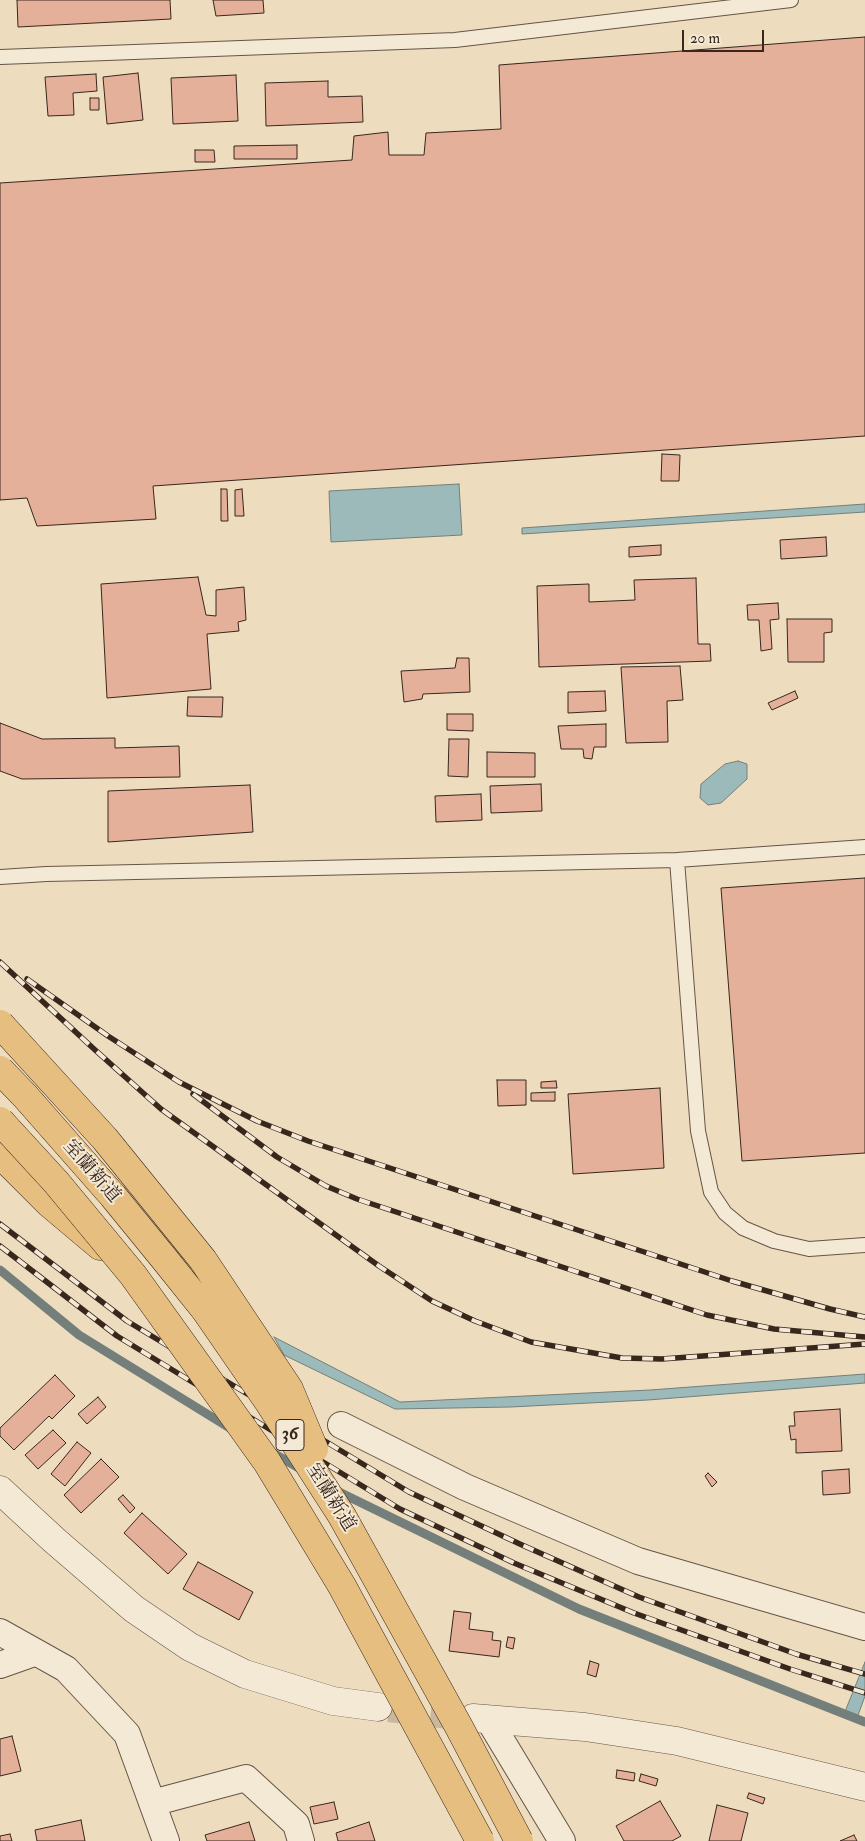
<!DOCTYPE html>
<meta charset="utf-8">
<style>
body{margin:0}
#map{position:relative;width:865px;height:1841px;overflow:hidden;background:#edddbe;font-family:"IM FELL Double Pica",serif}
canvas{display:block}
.scale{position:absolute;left:682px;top:30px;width:82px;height:22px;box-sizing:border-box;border:2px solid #39261d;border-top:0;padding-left:6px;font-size:15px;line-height:18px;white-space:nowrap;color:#39261d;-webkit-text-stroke:4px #f3e9d5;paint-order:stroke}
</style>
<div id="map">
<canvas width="865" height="1841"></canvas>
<div class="scale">20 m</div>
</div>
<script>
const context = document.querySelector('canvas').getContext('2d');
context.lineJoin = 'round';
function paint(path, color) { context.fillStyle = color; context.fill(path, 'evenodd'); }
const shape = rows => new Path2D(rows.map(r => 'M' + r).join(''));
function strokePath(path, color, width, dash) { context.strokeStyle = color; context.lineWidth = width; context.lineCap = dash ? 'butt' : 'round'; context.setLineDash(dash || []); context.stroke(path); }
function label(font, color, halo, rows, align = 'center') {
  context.font = font + ' "IM FELL Double Pica","Noto Serif JP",serif'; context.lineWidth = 4; context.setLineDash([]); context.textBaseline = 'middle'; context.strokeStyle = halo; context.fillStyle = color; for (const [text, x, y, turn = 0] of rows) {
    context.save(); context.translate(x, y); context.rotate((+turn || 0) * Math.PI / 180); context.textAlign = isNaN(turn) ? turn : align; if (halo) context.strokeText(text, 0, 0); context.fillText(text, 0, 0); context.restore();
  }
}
const water = shape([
 [459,484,462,535,331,542,329,491,459,484],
 [865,504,865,512,522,534,522,528,865,504],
 [738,761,747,764,747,779,721,803,708,805,700,798,701,784,725,764,738,761],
 [274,1337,400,1402,650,1390,865,1374,865,1383,648,1400,511,1407,395,1409,284,1355,274,1337],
 [865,1662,865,1696,857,1718,844,1714,865,1662]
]);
const stream = shape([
 [0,1270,79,1335,233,1430],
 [270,1451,302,1470],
 [337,1491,579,1609,865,1722]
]);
const building = shape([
 [17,0,170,0,171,19,18,27,17,0],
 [213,0,263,0,264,13,216,16,213,0],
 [865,37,865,436,153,486,156,519,37,526,27,498,0,500,0,183,352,160,354,136,388,132,389,155,424,155,426,133,501,129,499,65,865,37],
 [138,73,143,120,107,124,103,77,138,73],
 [96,74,97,91,73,93,74,115,48,116,45,77,96,74],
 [236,75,238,121,173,124,171,78,236,75],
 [328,81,328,97,362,96,363,122,266,126,265,83,328,81],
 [90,98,99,98,99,110,90,110,90,98],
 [297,145,297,159,234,159,234,146,297,145],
 [195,150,214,150,215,162,195,162,195,150],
 [662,454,680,455,679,481,661,481,662,454],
 [221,489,227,489,228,521,221,521,221,489],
 [242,489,244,516,235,516,235,490,242,489],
 [826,537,827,556,781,559,780,540,826,537],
 [661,545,661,555,629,557,629,547,661,545],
 [198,577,206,615,216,616,216,590,244,587,246,620,238,622,239,631,207,634,211,689,107,698,101,584,198,577],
 [696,578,698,644,710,644,711,661,539,667,537,586,589,584,589,602,635,600,634,580,696,578],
 [778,603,779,619,770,620,772,649,761,651,759,620,748,620,747,605,778,603],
 [787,619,832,619,832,632,824,633,824,662,788,662,787,619],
 [457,658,469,658,470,692,423,694,422,699,404,702,401,671,455,668,457,658],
 [680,666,683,700,667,701,668,742,626,743,621,667,680,666],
 [605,691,606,711,568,713,568,692,605,691],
 [795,691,798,698,772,710,768,703,795,691],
 [188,697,223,697,222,717,187,716,188,697],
 [447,714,473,714,473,731,447,730,447,714],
 [0,723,42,739,115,738,115,748,179,746,180,777,22,779,0,771,0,723],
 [606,724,606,747,594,747,592,759,584,758,583,749,561,749,558,726,606,724],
 [449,739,469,739,468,777,448,776,449,739],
 [487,752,535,753,535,777,487,777,487,752],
 [541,784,542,811,491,813,490,786,541,784],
 [250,785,253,832,108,842,108,791,250,785],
 [481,794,482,820,436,822,435,796,481,794],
 [865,878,865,1153,742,1161,721,888,865,878],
 [497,1080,526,1080,526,1105,498,1106,497,1080],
 [556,1081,557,1088,541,1088,541,1082,556,1081],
 [660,1088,664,1168,573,1174,568,1094,660,1088],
 [555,1092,555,1101,531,1101,531,1093,555,1092],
 [55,1375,75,1396,52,1419,49,1416,14,1450,0,1436,0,1428,55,1375],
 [98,1397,106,1407,87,1424,78,1414,98,1397],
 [840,1409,842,1451,796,1453,796,1439,791,1440,789,1426,795,1426,794,1412,840,1409],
 [53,1430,66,1443,38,1469,25,1455,53,1430],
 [77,1442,91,1453,65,1486,51,1474,77,1442],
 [101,1459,119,1477,81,1513,64,1495,101,1459],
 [849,1469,850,1493,823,1495,822,1471,849,1469],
 [708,1473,717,1482,712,1487,705,1476,708,1473],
 [123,1495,135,1508,130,1513,118,1499,123,1495],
 [142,1513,187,1554,168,1574,124,1533,142,1513],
 [198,1562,253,1592,239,1620,183,1589,198,1562],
 [454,1611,471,1613,469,1629,493,1632,492,1640,501,1641,499,1657,449,1651,454,1611],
 [508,1637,515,1638,513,1649,506,1647,508,1637],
 [590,1661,599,1664,596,1677,587,1674,590,1661],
 [12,1736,21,1771,0,1776,0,1739,12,1736],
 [617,1770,635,1773,634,1781,616,1778,617,1770],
 [641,1774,658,1779,656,1786,639,1781,641,1774],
 [749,1793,765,1798,763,1804,747,1798,749,1793],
 [660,1801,681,1836,672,1841,624,1841,616,1826,660,1801],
 [334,1802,338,1819,314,1824,310,1807,334,1802],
 [717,1805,748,1813,741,1841,709,1841,717,1805],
 [81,1820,85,1841,37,1841,35,1830,81,1820],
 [249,1822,255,1841,207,1841,205,1835,249,1822],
 [369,1822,375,1841,338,1841,336,1833,369,1822],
 [10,1834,12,1841,0,1841,0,1836,10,1834],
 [854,1835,857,1841,840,1841,854,1835]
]);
const tertiaryTunnel = shape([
 [389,1708,473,1718]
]);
const service = shape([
 [0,57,455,40,791,0],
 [677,860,865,847],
 [0,877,46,874,677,860,698,1131,711,1192,725,1213,743,1228,774,1241,809,1249,865,1245]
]);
const minor = shape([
 [341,1425,465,1487,638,1561,865,1627],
 [0,1632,66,1669,127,1734,166,1841],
 [0,1665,34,1653],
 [489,1720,562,1841],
 [152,1803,246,1778,296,1824,301,1841]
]);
const tertiary = shape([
 [0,1490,54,1540,134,1609,190,1647,245,1674,333,1701,378,1707],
 [473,1718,585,1727,677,1741,865,1787]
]);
const motorway = shape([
 [0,1154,50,1204,100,1246]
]);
const rail = shape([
 [0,962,94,1049,161,1109,379,1266,432,1301,475,1321,531,1342,622,1358,662,1359,865,1344],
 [27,979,108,1036,179,1082,257,1121,308,1141,732,1281,830,1309,865,1317],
 [193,1094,277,1157,326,1186,357,1199,707,1315,774,1329,865,1337],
 [0,1224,127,1321,409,1492,522,1545,639,1597,796,1654,865,1674],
 [0,1246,117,1336,400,1509,514,1563,634,1613,790,1669,865,1693]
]);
const motorwayBridge = shape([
 [0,1024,105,1139,203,1260,289,1389,314,1449],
 [0,1070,25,1096,113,1196,166,1261,206,1311,268,1401,342,1516,459,1727,519,1841],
 [0,1121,56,1182,133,1275,267,1462,342,1586,480,1841]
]);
const shields = [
 [290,1435,28]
];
const shieldNames = [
 ["36",290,1435]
];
const streetNames = [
 ["室蘭新道",91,1172,49],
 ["室蘭新道",330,1498,58]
];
paint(water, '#9bbab9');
strokePath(water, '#747f7b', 1);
strokePath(stream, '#747f7b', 9);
paint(building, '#e5b099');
strokePath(building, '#39261d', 1);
strokePath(tertiaryTunnel, '#c9b89e', 28, [28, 14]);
strokePath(service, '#665445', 16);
strokePath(minor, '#665445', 28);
strokePath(tertiary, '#665445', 29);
strokePath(motorway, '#39261d', 29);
strokePath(service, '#f3e9d5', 14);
strokePath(minor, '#f3e9d5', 26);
strokePath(tertiary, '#f3e9d5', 28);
strokePath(motorway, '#e6be7f', 28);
strokePath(rail, '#39261d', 5.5);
strokePath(rail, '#f3e9d5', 4, [11]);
strokePath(motorwayBridge, '#39261d', 29, []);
strokePath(motorwayBridge, '#e6be7f', 28);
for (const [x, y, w] of shields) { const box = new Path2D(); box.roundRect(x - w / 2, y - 15.5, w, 31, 4); context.fillStyle = '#f3e9d5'; context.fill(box); strokePath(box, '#39261d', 1); }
label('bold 18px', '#39261d', null, shieldNames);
label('19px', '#39261d', '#f3e9d5', streetNames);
</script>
